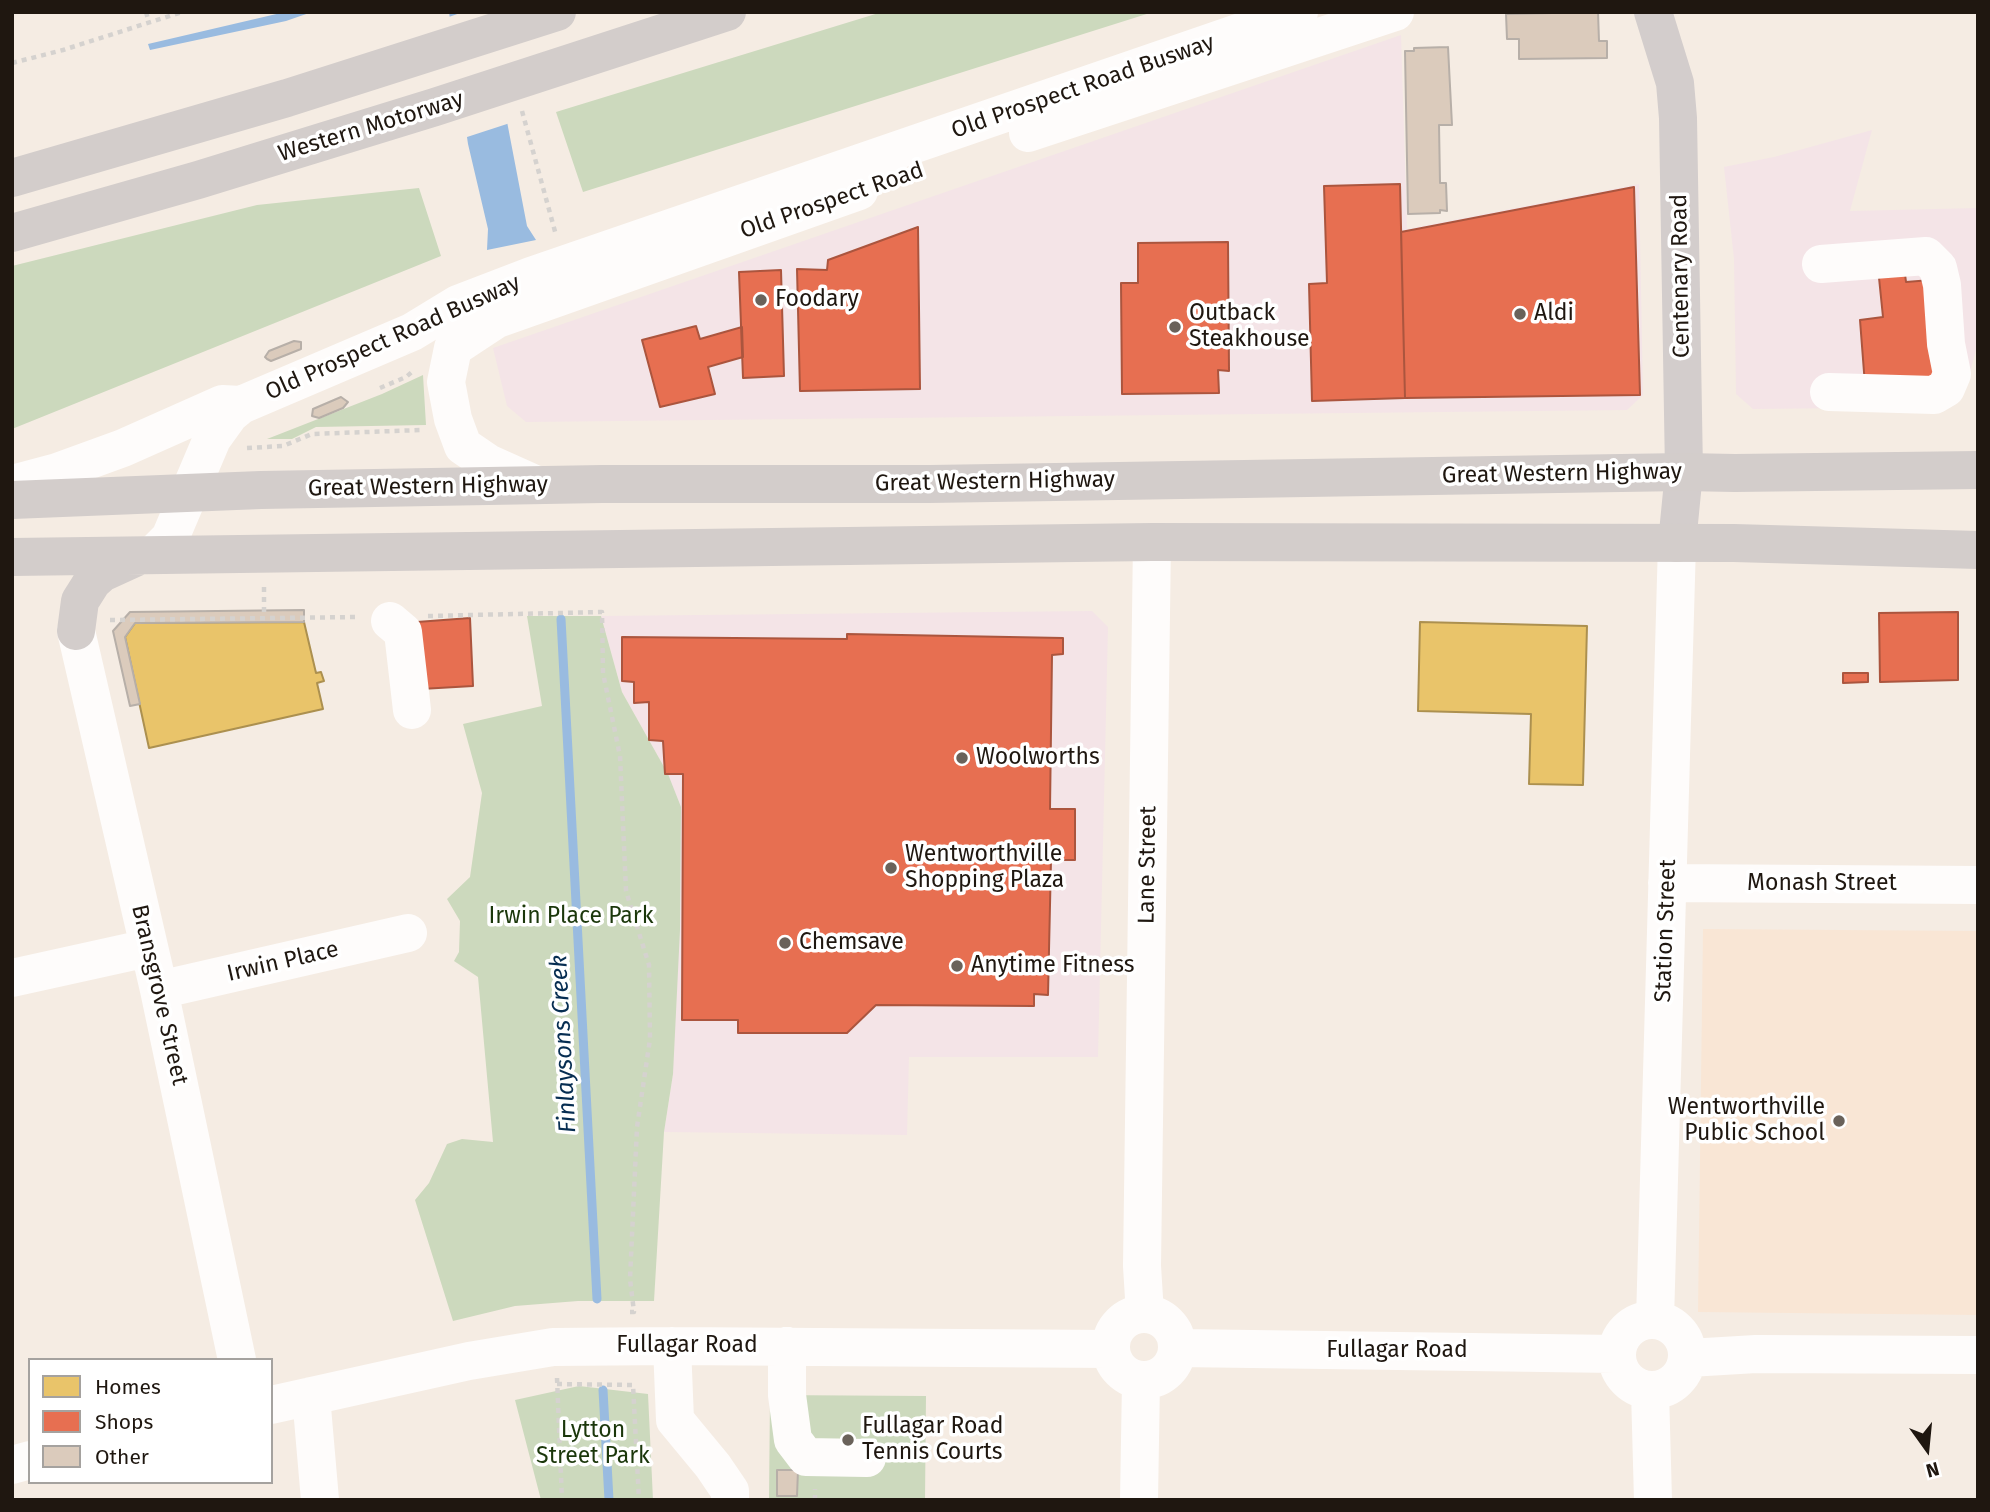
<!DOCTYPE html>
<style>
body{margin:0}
#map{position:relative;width:1990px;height:1512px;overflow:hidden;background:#f5ece3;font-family:"Fira Sans",sans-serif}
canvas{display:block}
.frame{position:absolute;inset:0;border:14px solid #1f1710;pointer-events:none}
.legend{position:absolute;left:28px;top:1358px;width:245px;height:126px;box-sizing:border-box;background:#fff;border:2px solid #a5a29f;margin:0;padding:9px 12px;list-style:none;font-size:21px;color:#1f1710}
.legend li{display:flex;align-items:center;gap:14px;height:35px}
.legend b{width:35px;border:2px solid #a5a29f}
.north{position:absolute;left:1892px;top:1414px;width:70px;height:70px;-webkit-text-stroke:5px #fff;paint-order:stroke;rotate:165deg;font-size:19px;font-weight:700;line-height:28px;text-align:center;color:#1f1710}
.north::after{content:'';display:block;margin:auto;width:24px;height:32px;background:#1f1710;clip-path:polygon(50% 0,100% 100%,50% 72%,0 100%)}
</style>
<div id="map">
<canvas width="1990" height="1512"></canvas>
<div class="frame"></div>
<ul class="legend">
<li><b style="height:19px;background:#e9c46a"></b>Homes</li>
<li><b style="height:19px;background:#e76f51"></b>Shops</li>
<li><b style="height:19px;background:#dbcbbc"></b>Other</li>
</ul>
<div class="north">N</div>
</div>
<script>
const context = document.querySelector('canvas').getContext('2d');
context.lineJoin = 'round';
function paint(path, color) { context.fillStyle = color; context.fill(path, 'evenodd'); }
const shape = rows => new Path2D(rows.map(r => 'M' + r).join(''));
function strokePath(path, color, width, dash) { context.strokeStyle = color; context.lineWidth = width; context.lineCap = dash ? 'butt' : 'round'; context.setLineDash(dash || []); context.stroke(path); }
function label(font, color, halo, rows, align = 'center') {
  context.font = font + ' "Fira Sans",sans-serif'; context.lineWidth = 7; context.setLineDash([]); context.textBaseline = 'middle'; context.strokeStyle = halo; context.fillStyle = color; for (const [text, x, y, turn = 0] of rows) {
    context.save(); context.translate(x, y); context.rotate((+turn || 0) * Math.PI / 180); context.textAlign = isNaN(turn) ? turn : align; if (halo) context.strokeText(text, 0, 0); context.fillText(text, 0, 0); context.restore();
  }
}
const commercial = shape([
 [1401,35,1407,229,1639,184,1643,395,1627,410,526,422,507,406,493,348],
 [1872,130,1850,211,1978,208,1978,343,1965,390,1945,407,1753,409,1736,394,1734,259,1724,167,1774,157],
 [1092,611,1108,627,1098,1057,909,1057,907,1135,664,1132,673,1074,668,774,622,692,601,616]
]);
const built = shape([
 [1703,929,1978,931,1978,1315,1698,1312]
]);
const green = shape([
 [882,12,1153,12,583,192,556,112],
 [419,188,441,256,12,429,12,266,257,205],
 [423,375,426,425,316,427,292,439,267,439,382,394],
 [527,616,601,616,622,692,668,774,681,807,680,930,673,1074,664,1132,654,1301,578,1301,515,1306,453,1321,415,1200,429,1183,447,1144,462,1139,493,1142,478,977,454,961,459,952,460,921,447,899,470,877,482,793,463,724,542,706],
 [579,1386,648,1394,653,1500,541,1500,515,1400],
 [770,1395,926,1396,925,1500,769,1500]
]);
const water = shape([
 [285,12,312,12,286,21,150,50,148,44],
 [449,12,486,12,527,226,536,240,487,250,488,229,468,144]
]);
const pier = shape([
 [463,12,489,12,510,123,464,138,446,18]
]);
const homes = shape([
 [304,622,316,673,321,672,324,681,317,683,323,709,149,748,125,637,135,623,304,622],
 [1420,622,1587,626,1583,785,1529,784,1531,714,1418,711,1420,622]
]);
const shops = shape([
 [1400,184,1405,398,1312,401,1309,284,1327,283,1324,186,1400,184],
 [1634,187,1640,395,1405,398,1401,232,1634,187],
 [918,227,920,389,800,391,797,269,827,270,828,260,918,227],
 [1228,242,1229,371,1218,370,1219,393,1122,394,1121,283,1138,283,1138,243,1228,242],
 [1904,266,1906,282,1931,280,1940,378,1865,385,1860,320,1883,317,1878,268,1904,266],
 [781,270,784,376,743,378,739,272,781,270],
 [696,326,700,339,742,327,743,357,708,367,715,394,660,407,642,340,696,326],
 [1958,612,1958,680,1880,682,1879,613,1958,612],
 [470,618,473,686,421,689,417,622,470,618],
 [847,634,1063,638,1063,654,1052,655,1050,809,1075,809,1075,860,1051,860,1048,995,1034,994,1034,1006,876,1005,847,1033,738,1033,738,1020,682,1020,683,774,665,774,663,741,649,740,649,702,634,703,634,682,622,681,622,637,847,639,847,634],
 [1843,673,1868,673,1868,682,1843,683,1843,673]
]);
const stream = shape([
 [561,619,597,1299],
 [603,1390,609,1500]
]);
const building = shape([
 [1598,12,1599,41,1607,41,1607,58,1519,59,1519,39,1507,39,1506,14,1598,12],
 [1448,47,1452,125,1439,125,1440,183,1446,183,1447,211,1440,210,1440,213,1408,214,1405,51,1414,51,1414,48,1448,47],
 [294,341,301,342,301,349,271,361,267,359,265,357,269,351,294,341],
 [341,397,348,402,343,408,319,418,312,416,313,409,341,397],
 [304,610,304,622,135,623,125,637,140,704,130,706,113,631,130,612,304,610],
 [777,1470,798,1470,797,1496,777,1496,777,1470]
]);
const path = shape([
 [146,12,149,23],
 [12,63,63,50,182,12],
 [522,111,556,235],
 [380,388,406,377,413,371],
 [247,448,283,446,312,434,421,430],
 [264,587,264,617],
 [428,616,602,612,603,673,620,756,626,891,649,965,650,1039,637,1127,630,1279,634,1312,630,1312],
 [110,620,360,617],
 [557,1378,562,1500],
 [557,1384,633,1385,639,1500],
 [815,1500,815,1489]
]);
const minor = shape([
 [1028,133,1395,12],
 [1821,264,1926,256,1938,268,1942,285,1946,344,1952,374,1946,388,1934,395,1829,392],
 [12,484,57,472,123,448,222,404,241,405],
 [537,485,488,463,463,446,453,419,446,382,453,348,497,319,859,191],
 [155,553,170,538,212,439,230,414,241,405,412,332,458,304,531,276,1299,12],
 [390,621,403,632,412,710],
 [76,631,159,990,237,1360],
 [1667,883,1978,885],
 [12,978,148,948],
 [159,990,408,933],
 '1111 1347a33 33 0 1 1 66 0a33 33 0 1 1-66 0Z',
 [1145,1314,1142,1266,1152,542],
 '1617 1355a35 35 0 1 1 70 0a35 35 0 1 1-70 0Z',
 [1655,1320,1677,543],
 [672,1346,675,1420,713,1466,730,1491,730,1500],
 [787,1346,787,1395,793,1440,806,1457,867,1458],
 [1179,1348,1616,1354],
 [1689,1358,1756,1354,1978,1355],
 [1650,1391,1653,1500],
 [311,1396,320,1500],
 [271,1405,469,1361,553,1347,672,1346,1110,1349],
 [12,1465,30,1460],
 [1139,1500,1141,1381]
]);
const major = shape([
 [1653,12,1675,83,1678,118,1684,472,1677,543]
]);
const highway = shape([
 [12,178,287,98,557,12],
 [12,233,198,180,435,107,727,12],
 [12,500,261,490,602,484,930,484,1684,472,1735,473,1978,470],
 [12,557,1152,542,1734,543,1978,550],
 [76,631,80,601,92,582,102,573,137,557]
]);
const markers = [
 [761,300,7,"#6a625a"],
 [1520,314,7,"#6a625a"],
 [1175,327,7,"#6a625a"],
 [962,758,7,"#6a625a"],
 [891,868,7,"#6a625a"],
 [785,943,7,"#6a625a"],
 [957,966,7,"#6a625a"],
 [1839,1121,7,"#6a625a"],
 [848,1440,7,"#6a625a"]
];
const streetNames = [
 ["Old Prospect Road Busway",1083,87,-19],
 ["Western Motorway",371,127,-17],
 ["Old Prospect Road",832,201,-19],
 ["Centenary Road",1681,276,-91],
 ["Old Prospect Road Busway",393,338,-24],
 ["Great Western Highway",1562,474,-1],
 ["Great Western Highway",995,482,-1],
 ["Great Western Highway",428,487,-1],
 ["Lane Street",1148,865,-89],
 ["Monash Street",1822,884],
 ["Station Street",1666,931,-88],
 ["Irwin Place",283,962,-13],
 ["Bransgrove Street",159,995,77],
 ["Fullagar Road",687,1346],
 ["Fullagar Road",1397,1351]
];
const poiNames = [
 ["Foodary",775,300],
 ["Outback",1189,314],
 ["Steakhouse",1189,340],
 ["Aldi",1534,314],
 ["Woolworths",976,758],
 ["Wentworthville",905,855],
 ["Shopping Plaza",905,881],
 ["Chemsave",799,943],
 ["Anytime Fitness",971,966],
 ["Wentworthville",1825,1108,"right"],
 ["Public School",1825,1134,"right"],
 ["Fullagar Road",862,1427],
 ["Tennis Courts",862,1453]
];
const parkNames = [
 ["Irwin Place Park",571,917],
 ["Lytton",593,1431],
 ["Street Park",593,1457]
];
const waterNames = [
 ["Finlaysons Creek",564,1044,-93]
];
paint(commercial, '#f4e4e7');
paint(built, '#f9e6d5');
paint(green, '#ccd9bd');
paint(water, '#99bbe0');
paint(pier, '#f5ece3');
paint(homes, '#e9c46a');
strokePath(homes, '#ac904f', 2);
paint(shops, '#e76f51');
strokePath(shops, '#ab553e', 2);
strokePath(stream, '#99bbe0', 9);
paint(building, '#dbcbbc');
strokePath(building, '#b7afa8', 2);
strokePath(path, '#d5d2cf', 4.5, [5, 5]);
strokePath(minor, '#fefcfb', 38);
strokePath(major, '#d3cdcc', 38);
strokePath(highway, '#d3cdcb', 38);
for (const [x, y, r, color] of markers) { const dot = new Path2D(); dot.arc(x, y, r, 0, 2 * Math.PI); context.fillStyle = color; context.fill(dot); strokePath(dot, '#fff', 2.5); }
label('23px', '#1f1710', '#fff', streetNames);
label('23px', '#1f1710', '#fff', poiNames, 'left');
label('23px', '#1b370b', '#fff', parkNames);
label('italic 24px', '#062d51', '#fff', waterNames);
</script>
